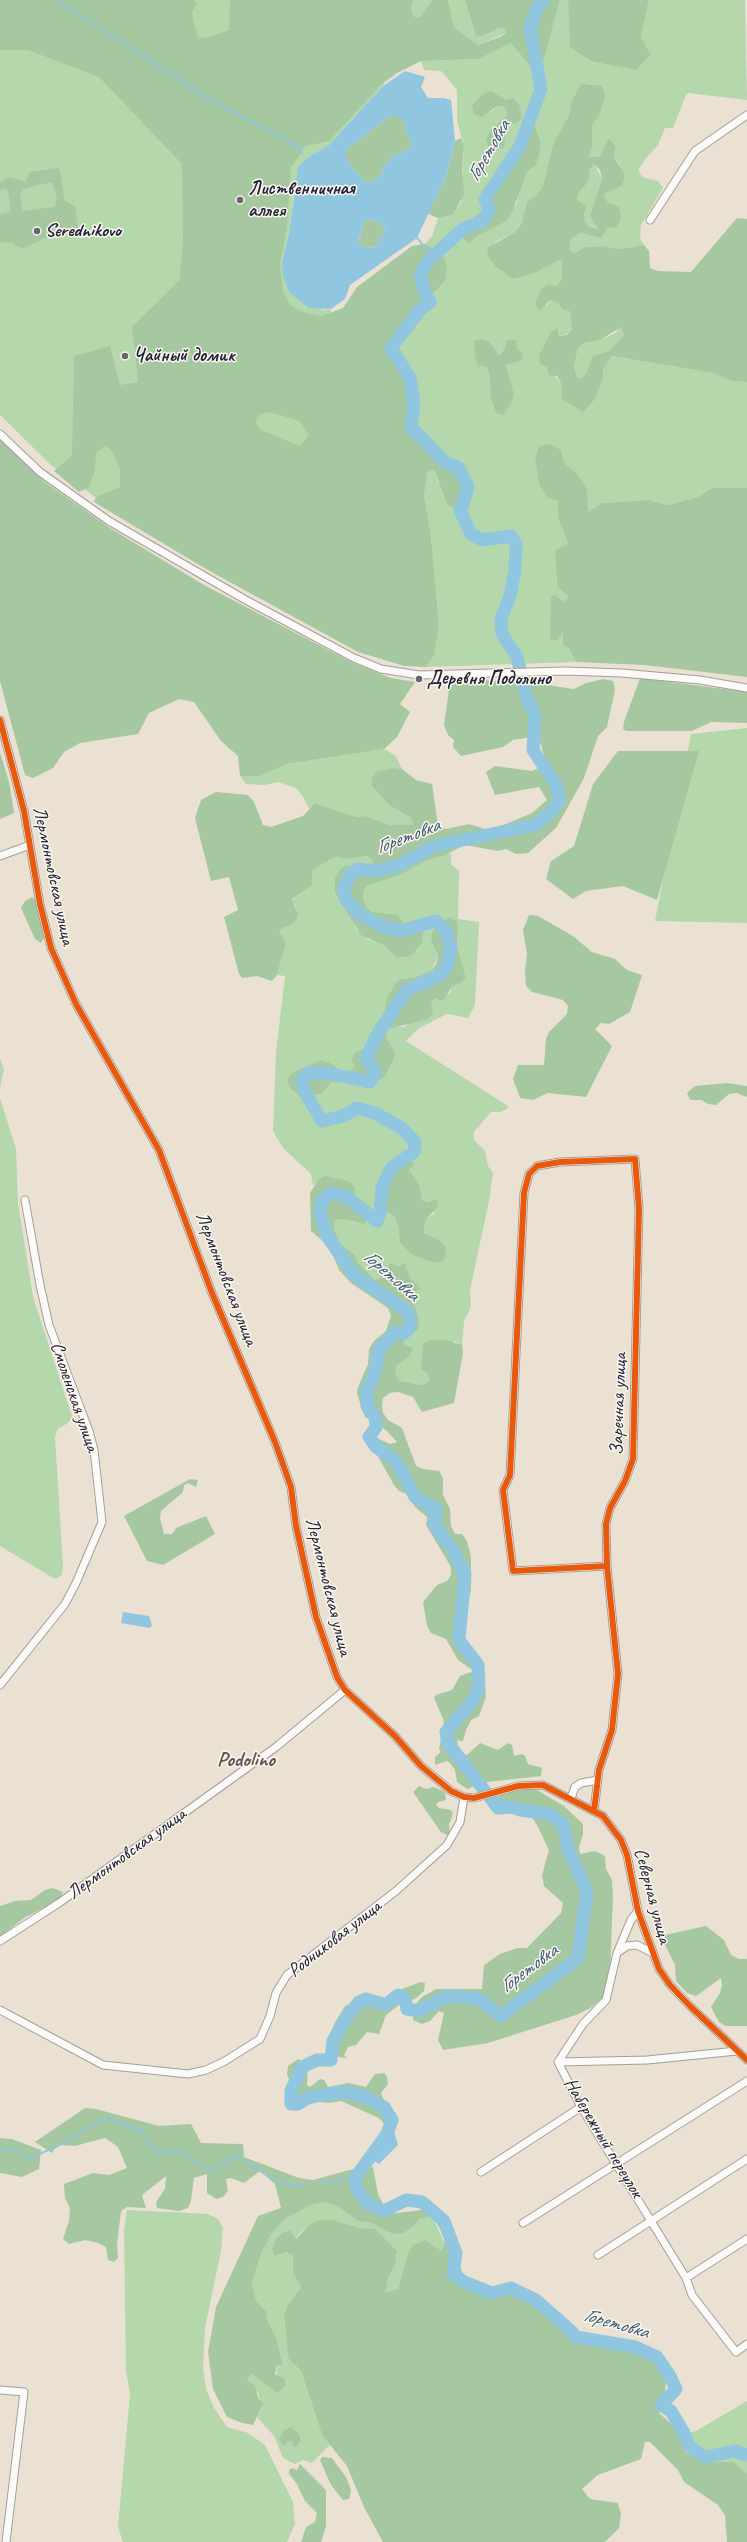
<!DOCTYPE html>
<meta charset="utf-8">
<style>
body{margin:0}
canvas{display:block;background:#eae1d2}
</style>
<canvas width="747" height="2542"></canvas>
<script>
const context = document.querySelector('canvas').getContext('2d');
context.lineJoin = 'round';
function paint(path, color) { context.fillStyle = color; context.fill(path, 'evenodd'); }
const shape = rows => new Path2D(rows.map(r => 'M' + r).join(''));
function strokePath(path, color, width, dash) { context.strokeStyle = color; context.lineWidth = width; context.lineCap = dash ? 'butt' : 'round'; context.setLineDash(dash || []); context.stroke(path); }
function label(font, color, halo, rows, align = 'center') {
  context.font = font + ' Caveat,sans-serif'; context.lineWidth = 3; context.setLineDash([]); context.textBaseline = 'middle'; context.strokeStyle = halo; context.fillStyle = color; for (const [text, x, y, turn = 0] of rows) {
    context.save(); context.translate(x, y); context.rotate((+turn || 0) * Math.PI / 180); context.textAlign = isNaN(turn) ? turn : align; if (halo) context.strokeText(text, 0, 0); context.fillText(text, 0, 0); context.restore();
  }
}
const green = shape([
 [0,0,406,0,383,86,329,145,307,158,295,185,289,234,282,262,322,310,331,309,291,608,105,504,51,465,0,415],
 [413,0,432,0,420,17,414,17,411,10],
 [448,0,465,0,476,37,483,36,499,28,506,29,506,33,478,45,454,27],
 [560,0,568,0,570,21,594,62,636,70,651,55,641,37,649,0,745,0,747,100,688,93,686,95,673,128,665,128,658,145,646,158,638,170,642,177,658,181,663,188,641,225,640,238,644,245,619,249,603,246,585,247,574,253,568,249,571,240,580,233,601,238,608,203,602,194,622,186,620,165,614,157,616,147,609,138,599,157,588,157,592,147,592,125,599,116,592,84,582,83,571,103,569,115,553,144,543,186,537,195,527,202,522,223,515,232,495,242,496,267,513,279,533,274,562,259,562,279,557,286,549,284,546,307,550,300,558,303,570,311,572,320,572,328,567,334,559,336,547,367,561,383,562,399,600,385,603,370,612,356,713,373,731,381,747,382,747,488,712,488,698,497,667,505,649,500,602,503,588,512,575,472,564,463,561,451,535,459,539,484,558,501,558,518,568,543,555,550,557,586,568,597,564,603,555,595,550,641,563,631,576,662,426,667,434,656,439,626,431,535,424,495,428,472,434,469,438,482,461,505,465,486,456,469,444,464,409,429,410,401,404,378,387,353,390,340,445,281,443,253,425,244,432,236,438,218,453,215,461,202,464,146,457,121,457,90,441,71,424,70,421,61,479,59,511,43,534,71,548,44],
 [492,91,506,100,515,124,507,123,506,130,489,132,507,115,505,107,497,106,491,112,479,100,484,93],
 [524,126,541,144,536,165,527,172,519,192,517,203,505,222,476,237,468,244,455,231,461,224,471,219,487,206,490,196,498,191],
 [507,340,521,361,506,365,514,394,512,402,507,408,490,388,489,372,486,367,505,348],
 [594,164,602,178,590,216,599,229,590,227,585,221,577,200,579,192,585,186,589,179,589,171],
 [621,326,624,335,608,353,592,356,587,372,581,378,577,378,574,366,578,349,584,343,600,340,615,333],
 [747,728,747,923,655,921,691,734],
 [384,749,396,756,402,769,394,768,372,786,389,805,411,818,415,825,389,825,366,816,358,817,315,803,309,809,304,798,296,788,278,782,264,785,246,784,240,776,258,777,287,764],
 [451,853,451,864,459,871,458,919,479,922,475,1005,468,1018,447,1014,419,1028,406,1041,508,1106,507,1109,500,1112,491,1112,474,1132,474,1140,485,1151,488,1166,493,1173,489,1201,470,1290,471,1307,464,1321,462,1345,454,1341,427,1374,430,1381,422,1385,400,1381,395,1374,397,1366,410,1356,412,1347,405,1346,403,1338,418,1330,416,1308,405,1295,414,1294,416,1283,410,1277,405,1263,386,1269,383,1277,375,1280,358,1263,355,1255,341,1244,334,1229,334,1221,341,1219,357,1223,367,1213,355,1203,349,1181,318,1180,313,1186,311,1174,283,1148,273,1131,276,1053,285,976,277,975,286,944,279,930,294,923,296,907,292,900,312,886,312,871,334,857,350,859,366,856,373,860,371,868,363,867,335,894,353,920,356,929,368,939,383,945,396,957,412,955,422,943,416,924,408,927,401,922,372,912,366,906,363,899,363,891,368,885,376,881,400,875,428,860],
 [458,929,457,946,466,978,461,983,452,987,450,994,435,998,431,1005,404,1027,396,1026,388,1029,386,1037,395,1052,386,1075,373,1086,357,1086,350,1082,332,1082,321,1094,301,1098,289,1087,287,1079,291,1073,321,1060,329,1062,342,1072,350,1072,355,1066,356,1052,364,1049,374,1026,384,1013,387,998,401,979,416,977,431,971,438,956,431,941],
 [400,1163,409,1170,419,1184,422,1200,429,1202,437,1200,434,1214,427,1218,424,1225,424,1233,439,1240,434,1263,412,1255,400,1243,398,1226,395,1217,388,1212,376,1211,381,1178,387,1172,395,1169],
 [0,1059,4,1069,0,1088],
 [0,1098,16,1149,18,1203,33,1297,72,1416,68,1423,58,1429,55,1437,63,1566,62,1575,55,1579,0,1546],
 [323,2202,337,2206,358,2221,371,2223,393,2234,415,2225,419,2219,432,2216,445,2244,441,2250,434,2245,407,2256,398,2289,385,2292,388,2278,394,2267,375,2229,361,2228,333,2220,321,2220,302,2231,295,2239,293,2235,274,2256,287,2252,293,2256,293,2274,301,2287,287,2306,284,2315,288,2358,301,2371,322,2435,330,2445,312,2463,303,2460,295,2464,283,2458,274,2436,257,2417,261,2410,258,2392,247,2381,251,2374,277,2393,277,2365,283,2366,277,2340,268,2321,266,2311,256,2301,252,2283,261,2254,272,2233,285,2219,313,2204],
 [127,2210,208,2214,218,2219,223,2228,221,2251,205,2328,203,2368,206,2389,214,2408,227,2427,248,2433,265,2445,293,2502,295,2524,287,2542,123,2542,118,2527,130,2394,126,2371,124,2230],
 [747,2401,747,2474,734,2462,706,2462,686,2453,680,2435,696,2431]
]);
const forest = shape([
 [0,0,193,0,197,4,192,12,195,28,198,37,206,38,229,30,230,0,413,0,411,10,414,17,420,17,432,0,448,0,454,27,478,45,500,37,506,33,506,29,499,28,483,36,476,37,465,0,560,0,543,63,534,71,511,43,479,59,421,61,397,73,382,84,329,141,306,146,291,167,287,227,280,264,283,292,291,306,303,312,322,316,343,308,357,287,412,246,425,244,443,253,447,269,445,281,390,340,387,353,404,378,410,401,409,429,444,464,456,469,465,486,461,505,457,508,448,506,434,469,428,472,424,495,431,535,439,626,434,656,426,667,404,666,358,652,206,569,94,502,96,497,120,487,120,470,114,454,106,445,96,453,95,470,89,487,79,492,54,471,72,455,74,356,110,346,120,385,138,382,132,327,180,280,183,237,182,164,99,77,28,50,0,50],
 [269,412,300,421,309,435,301,445,297,445,261,430,256,423,257,418,261,414],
 [568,0,649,0,641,37,651,55,636,70,594,62,575,51,570,46],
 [581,83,602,86,605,96,599,116,592,125,592,147,589,157,599,157,609,138,616,147,614,157,625,175,622,186,603,194,608,203,619,207,621,218,617,227,607,228,601,238,580,233,571,240,569,249,574,253,585,247,603,246,619,249,644,245,649,251,650,268,658,271,691,272,737,218,747,219,747,382,731,381,713,373,612,356,603,370,603,378,594,400,583,412,562,399,561,383,557,376,549,375,547,367,540,364,539,356,550,333,557,328,559,336,567,335,572,328,570,311,563,310,558,303,550,300,539,311,535,303,542,288,549,284,557,286,562,279,562,259,533,274,513,279,496,267,489,258,487,248,515,232,522,223,527,202,537,195,543,186,553,144,569,115,571,103],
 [594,164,600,170,602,178,590,216,598,229,590,227,585,221,584,213,587,206,577,200,579,192,585,186,589,179,589,171],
 [621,327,624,335,608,352,592,356,587,372,581,378,577,378,574,366,578,349,584,343,600,340],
 [492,91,506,100,513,98,519,104,522,119,515,124,507,123,504,147,497,150,489,148,486,140,489,132,507,115,505,107,497,106,482,117,474,114,472,105,484,93],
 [390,116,402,117,412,145,410,149,395,155,383,167,381,175,373,182,366,183,351,166,346,158,346,150],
 [534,124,541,144,539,155,536,165,527,172,512,213,505,222,476,237,469,244,454,231,461,224,471,219,487,206,490,196,498,191,524,126],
 [461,138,464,146,462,170,464,194,453,215,438,218,428,214,446,176,455,141],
 [57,168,60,170,65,201,75,206,78,229,76,233,47,237,24,248,16,246,13,243,0,242,0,214,9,212,11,209,8,192,6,189,0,190,0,183,10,177,25,182,30,172],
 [52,182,57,199,54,207,23,211,20,196,23,189],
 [365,220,377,221,386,229,375,247,367,248,357,244],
 [482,339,489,342,499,355,505,348,507,340,516,340,517,348,523,353,521,361,506,365,514,394,512,402,503,415,496,413,491,397,489,372,486,367,478,365,475,357,474,341],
 [0,439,45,482,110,528,204,585,353,663,391,678,415,682,400,704,410,712,397,737,384,749,287,764,258,777,240,776,238,756,221,741,194,702,179,699,149,713,138,734,80,743,64,752,53,768,33,778,25,775,0,681],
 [549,444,561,450,564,463,575,472,587,489,588,512,602,503,649,500,667,505,698,497,712,488,747,488,747,677,644,665,576,662,569,648,563,645,563,632,558,640,550,641,551,597,555,595,564,602,568,597,557,586,555,550,568,543,558,518,558,501,547,497,539,484,535,459,539,446],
 [640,678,747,692,747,723,711,722,692,731,626,731,623,729,624,722],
 [467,679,540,684,574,689,586,683,603,679,613,681,615,690,607,727,598,736,584,778,556,828,528,853,516,854,506,849,498,851,465,845,443,856,428,860,400,875,368,885,363,891,363,899,366,906,372,912,397,915,408,927,416,924,424,926,422,943,412,955,404,957,396,957,383,945,361,935,335,893,335,877,340,870,346,865,371,868,373,860,366,856,350,859,334,857,312,871,312,886,292,899,298,915,294,923,279,930,286,944,277,975,272,981,257,976,242,978,239,974,224,917,238,910,229,877,211,881,195,818,201,800,216,792,248,795,254,802,263,825,271,827,303,816,315,803,357,817,366,816,389,825,414,825,411,818,389,805,372,786,372,778,377,771,394,768,402,769,416,780,432,784,438,825,446,829,469,824,485,829,494,829,532,813,547,800,539,787,495,795,486,772,495,766,532,771,547,764,538,736,513,740,503,747,461,756,453,747,454,740,448,735,444,725,450,682],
 [618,751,699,751,657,900,623,886,586,891,573,899,546,879,551,861,574,846,593,784],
 [0,752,9,782,14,813,0,819],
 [32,897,35,899,45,936,41,943,35,939,21,908,25,901],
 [529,915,538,916,573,936,592,952,615,959,627,970,642,975,630,1012,609,1024,601,1023,595,1029,612,1046,586,1097,548,1093,533,1100,520,1098,513,1079,518,1065,544,1065,546,1039,549,1032,567,1014,568,1006,563,1000,532,992,526,986,525,970,527,954,523,930],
 [449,917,457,921,458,929,457,946,466,978,461,983,452,987,443,1001,435,998,431,1005,433,1013,428,1019,388,1029,386,1037,395,1052,393,1060,386,1075,373,1086,365,1088,350,1082,332,1082,321,1094,301,1098,289,1087,287,1079,291,1073,321,1060,329,1062,342,1072,350,1072,355,1066,351,1059,356,1052,364,1049,374,1026,384,1013,387,998,395,984,401,979,416,977,431,971,436,964,438,956,431,941,432,933,436,926],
 [727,1083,747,1086,747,1097,737,1093,729,1094,716,1105,708,1104,701,1100,690,1100,687,1093,695,1086],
 [408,1160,415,1164,409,1170,419,1184,422,1200,429,1202,437,1199,438,1207,427,1218,424,1225,424,1233,439,1240,445,1246,446,1254,443,1261,434,1263,412,1255,400,1243,398,1226,395,1217,388,1212,376,1211,381,1178,387,1172,395,1169,400,1163],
 [325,1176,349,1181,355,1187,355,1203,368,1213,365,1224,341,1219,334,1221,334,1229,341,1244,355,1255,358,1263,375,1280,383,1277,390,1263,397,1266,405,1263,410,1277,421,1289,406,1295,416,1308,419,1322,418,1330,403,1338,405,1346,413,1347,410,1356,397,1366,395,1374,400,1381,422,1385,430,1381,427,1374,421,1369,423,1344,430,1340,446,1340,462,1345,463,1353,454,1403,422,1412,413,1397,398,1392,390,1393,383,1398,382,1405,383,1413,388,1420,402,1428,416,1466,423,1469,439,1471,443,1478,443,1495,450,1509,451,1526,455,1534,462,1534,467,1541,471,1557,471,1590,465,1614,464,1631,466,1639,480,1659,479,1667,471,1669,458,1660,446,1639,431,1633,427,1626,423,1602,437,1585,447,1581,451,1575,451,1567,426,1525,427,1517,415,1507,407,1494,399,1491,394,1485,371,1444,375,1437,390,1444,397,1442,386,1430,365,1417,357,1394,358,1387,368,1364,369,1349,374,1341,386,1331,391,1316,388,1308,351,1283,339,1270,330,1247,311,1231,310,1193,318,1180],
 [190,1479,198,1480,196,1487,188,1483,184,1485,183,1492,161,1511,160,1518,164,1534,172,1534,176,1528,206,1516,215,1534,163,1565,147,1561,124,1516],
 [471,1672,485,1686,486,1697,479,1716,471,1720,466,1730,463,1741,459,1741,458,1738,457,1749,459,1753,467,1755,480,1743,498,1750,508,1743,512,1745,514,1756,522,1754,525,1756,528,1764,542,1768,541,1776,487,1782,467,1789,457,1782,455,1770,450,1763,447,1761,435,1765,435,1757,441,1752,439,1749,444,1721,434,1698,436,1695,452,1690,460,1676],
 [419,1786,426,1789,434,1787,445,1792,446,1800,438,1802,436,1805,439,1808,451,1810,453,1814,449,1825,450,1833,447,1835,441,1832,413,1792],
 [519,1789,537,1790,564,1806,583,1824,583,1835,579,1847,580,1854,595,1851,605,1856,606,1869,612,1880,613,1896,610,1971,605,1989,602,1998,592,2007,576,2015,488,2043,443,2050,438,2040,444,2013,439,2011,430,2021,422,2024,413,2020,413,2007,422,1997,436,1989,482,1989,484,1965,500,1954,517,1948,527,1948,561,1913,563,1903,544,1886,542,1875,549,1850,537,1825,531,1816,516,1815,499,1801,498,1793],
 [53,1888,63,1892,60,1899,24,1918,0,1937,0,1906,15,1901,31,1900,45,1890],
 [706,1926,724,1940,731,1955,739,1959,747,1959,747,2026,726,2026,719,2022,711,2007,720,1993,722,1986,721,1978,696,1996,687,1993,676,1981,675,1965,664,1943,665,1935],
 [421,1982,425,1983,424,1991,415,1999,403,2002,386,2015,379,2034,367,2032,356,2045,348,2047,344,2055,347,2058,339,2057,330,2048,330,2036,334,2024,345,2006,352,2004,362,1996,377,2001,393,1997,402,1989],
 [298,2059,308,2064,307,2085,310,2087,320,2079,324,2080,328,2087,349,2083,366,2087,375,2074,384,2073,387,2076,388,2084,381,2093,390,2116,390,2125,387,2127,379,2118,341,2101,330,2103,319,2102,288,2109,286,2093,290,2082,287,2074,288,2066],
 [85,2108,96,2109,159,2126,191,2124,201,2143,243,2144,244,2157,299,2178,313,2180,349,2170,373,2167,378,2194,388,2214,431,2209,442,2222,463,2274,480,2284,523,2297,548,2308,564,2318,568,2335,627,2352,649,2356,662,2366,666,2381,664,2400,659,2413,676,2428,686,2453,706,2462,734,2462,747,2474,747,2542,727,2542,725,2515,718,2505,684,2482,678,2470,650,2442,645,2442,641,2459,598,2475,582,2489,590,2499,618,2503,621,2514,619,2528,605,2542,383,2542,364,2507,347,2466,322,2435,301,2371,288,2358,284,2315,287,2306,301,2287,293,2274,293,2256,287,2252,274,2256,272,2248,276,2239,283,2233,290,2230,296,2239,310,2224,321,2220,333,2220,361,2228,375,2229,397,2251,394,2267,388,2278,386,2292,398,2289,407,2256,413,2245,425,2240,441,2250,445,2244,443,2235,433,2216,419,2219,415,2225,403,2233,393,2234,371,2223,358,2221,337,2206,323,2202,313,2204,285,2219,272,2233,261,2254,252,2283,256,2301,266,2311,268,2321,277,2340,283,2366,277,2365,275,2374,285,2379,285,2386,277,2393,251,2374,247,2381,255,2385,258,2398,263,2404,253,2425,242,2423,227,2417,213,2389,208,2352,216,2307,258,2216,281,2208,275,2184,260,2171,244,2183,231,2178,226,2179,228,2191,223,2197,216,2199,207,2193,207,2174,194,2178,191,2201,188,2208,179,2211,157,2208,156,2202,165,2189,166,2176,142,2195,146,2208,127,2207,121,2211,117,2245,118,2258,114,2262,108,2260,106,2247,98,2243,85,2240,69,2244,63,2239,69,2221,70,2208,65,2198,64,2184,93,2173,109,2175,127,2168,118,2147,105,2138,75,2146,57,2145,52,2153,35,2142],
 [0,2138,12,2139,41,2150,39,2169,22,2177,0,2173],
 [291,2427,300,2435,300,2441,296,2447,293,2445,292,2440,283,2445,279,2438,285,2430],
 [322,2457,332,2458,346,2477,351,2490,349,2499,343,2500,331,2485,320,2460],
 [300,2464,326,2490,326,2526,321,2542,301,2542,306,2527,315,2522,317,2513,305,2501,297,2484,289,2474,289,2470,292,2468,297,2470]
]);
const water = shape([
 [405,71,425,77,421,87,428,98,444,98,451,100,455,141,446,176,417,238,350,285,345,299,331,309,309,308,289,292,283,275,282,262,289,234,298,168,307,158,329,145,383,86],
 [390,116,402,118,412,145,410,149,395,155,383,167,381,175,373,182,366,183,351,166,346,158,346,150],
 [365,220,377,221,386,229,375,247,367,248,357,243],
 [123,1612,149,1616,152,1625,150,1628,121,1623],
 [386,2130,394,2131,398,2145,379,2164,374,2161,371,2151]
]);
const stream = shape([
 [57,0,211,100,299,147,302,153],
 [415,236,420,241],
 [421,243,428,251,429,260],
 [0,2149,9,2148,30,2158,58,2146,85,2129,108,2118,142,2132,158,2153,181,2152,211,2171,235,2155,279,2183,304,2186],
 [320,2183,355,2178]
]);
const river = shape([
 [543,0,537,9,530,27,541,89,520,146,485,199,489,209,483,221,464,228,429,260,420,274,424,290,430,302,420,310,391,348,410,378,414,402,411,427,446,463,458,467,468,486,463,505,460,510,471,534,482,540,511,536,516,544,515,570,510,596,501,619,502,634,517,657,526,695,535,716,533,750,557,786,559,801,550,813,535,825,434,846,400,865,377,871,358,869,350,875,344,888,346,900,357,912,379,925,400,931,436,921,446,931,451,948,447,966,440,975,406,991,376,1037,366,1058,375,1072,370,1082,327,1073,308,1073,302,1081,307,1096,322,1121,343,1116,357,1108,375,1113,403,1129,415,1142,414,1152,391,1168,382,1187,380,1213,377,1221,347,1197,331,1193,322,1200,320,1214,327,1236,354,1275,407,1311,411,1321,408,1330,401,1335,395,1332,379,1349,374,1376,367,1389,367,1406,375,1417,376,1427,369,1437,376,1447,396,1461,415,1497,436,1509,434,1525,452,1548,465,1574,459,1640,478,1665,479,1689,470,1704,446,1732,448,1743,498,1808,512,1807,520,1810,549,1814,563,1824,569,1852,587,1891,578,1958,501,2016,477,1998,448,1996,419,2011,407,2009,405,1999,398,1995,386,2005,366,1999,359,2002,346,2018,333,2041,331,2060,317,2060,302,2067,291,2091,291,2104,298,2104,309,2097,341,2092,363,2096,384,2107,392,2120,387,2134,355,2178,357,2189,368,2204,384,2211,406,2200,422,2202,444,2221,456,2253,453,2274,464,2282,492,2293,511,2288,536,2300,570,2330,576,2337,635,2347,657,2357,670,2376,676,2389,661,2405,671,2411,684,2433,689,2446,705,2457,735,2451,747,2455]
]);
const minor = shape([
 [650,220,695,151,747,115],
 [0,434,40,472,109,521,244,599,354,658,381,669,419,675,565,671,622,673,700,680,747,688],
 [0,720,24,811,40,904,51,948,76,1004,159,1150,212,1293,275,1442,291,1487,296,1526,316,1617,337,1677,345,1690,395,1736,421,1766,451,1791,464,1797,474,1798,518,1786,543,1785,603,1816,621,1840,627,1855,638,1911,659,1969,670,1985,690,2006,747,2060],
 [0,856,30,845],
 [0,1685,65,1604,76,1583,102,1522,94,1450,89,1431,49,1325,40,1285,25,1200],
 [571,1798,575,1787,581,1783,598,1780],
 [594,1811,599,1770,612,1730,618,1674,607,1566,606,1524,610,1508,625,1481,633,1459,639,1209,635,1159,560,1162,537,1166,529,1174,524,1193,510,1475,503,1490,513,1571,607,1566],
 [0,1941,59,1903,276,1747,345,1690],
 [651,1952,637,1945,627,1946,617,1953,606,2000,583,2024,558,2062,581,2107,686,2278,692,2295,736,2352,747,2344],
 [617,1953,631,1920,638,1911],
 [0,2010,103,2065,188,2074,206,2070,225,2061,260,2039,270,2016,276,1993,287,1975,396,1891,447,1845,460,1822,464,1797],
 [558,2062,647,2060,737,2051],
 [481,2172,581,2107],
 [523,2223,747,2081],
 [598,2255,747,2159],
 [686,2278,747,2239],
 [0,2390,24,2392,6,2542]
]);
const cycleway = shape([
 [0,720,24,811,40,904,51,948,76,1004,159,1150,212,1293,275,1442,291,1487,296,1526,316,1617,337,1677,345,1690,395,1736,421,1766,451,1791,464,1797,474,1798,518,1786,543,1785,603,1816,621,1840,627,1855,638,1911,659,1969,670,1985,690,2006,747,2060],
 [594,1811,599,1770,612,1730,618,1674,607,1566,606,1524,610,1508,625,1481,633,1459,639,1209,635,1159,560,1162,537,1166,529,1174,524,1193,510,1475,503,1490,513,1571,607,1566]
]);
const markers = [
 [240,200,4,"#686570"],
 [37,231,4,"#686570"],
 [125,356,4,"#686570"],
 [419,679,4,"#686570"]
];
const poiNames = [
 ["Лиственничная",248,189],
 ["аллея",248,211],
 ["Serednikovo",45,231],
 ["Чайный домик",133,356],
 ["Деревня Подолино",427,679]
];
const streetNames = [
 ["Лермонтовская улица",53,876,78],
 ["Лермонтовская улица",226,1279,69],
 ["Смоленская улица",74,1397,71],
 ["Заречная улица",619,1404,-88],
 ["Лермонтовская улица",328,1587,76],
 ["Лермонтовская улица",127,1854,-36],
 ["Северная улица",652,1896,75],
 ["Родниковая улица",335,1939,-38],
 ["Набережный переулок",603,2138,59]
];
const waterNames = [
 ["Горетовка",489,151,-60],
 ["Горетовка",408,837,-21],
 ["Горетовка",391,1276,41],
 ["Горетовка",529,1969,-37],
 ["Горетовка",616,2324,16]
];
const quarterNames = [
 ["Podolino",246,1760]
];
paint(green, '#b4d8ac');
paint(forest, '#a6c8a0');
paint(water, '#91c6e0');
strokePath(stream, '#91c6e0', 2);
strokePath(river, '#91c6e0', 13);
strokePath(minor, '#a49e99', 9);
strokePath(minor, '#fcfaf8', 7);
strokePath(cycleway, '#e8590c', 6);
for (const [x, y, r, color] of markers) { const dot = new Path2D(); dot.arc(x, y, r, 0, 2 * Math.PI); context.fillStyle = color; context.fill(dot); strokePath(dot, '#fbf7ec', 1.5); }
label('bold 19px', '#22223b', '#fbf7ec', poiNames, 'left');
label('19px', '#22223b', '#fbf7ec', streetNames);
label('italic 20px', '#3c5877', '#fbf7ec', waterNames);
label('bold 21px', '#645453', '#fbf7ec', quarterNames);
</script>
